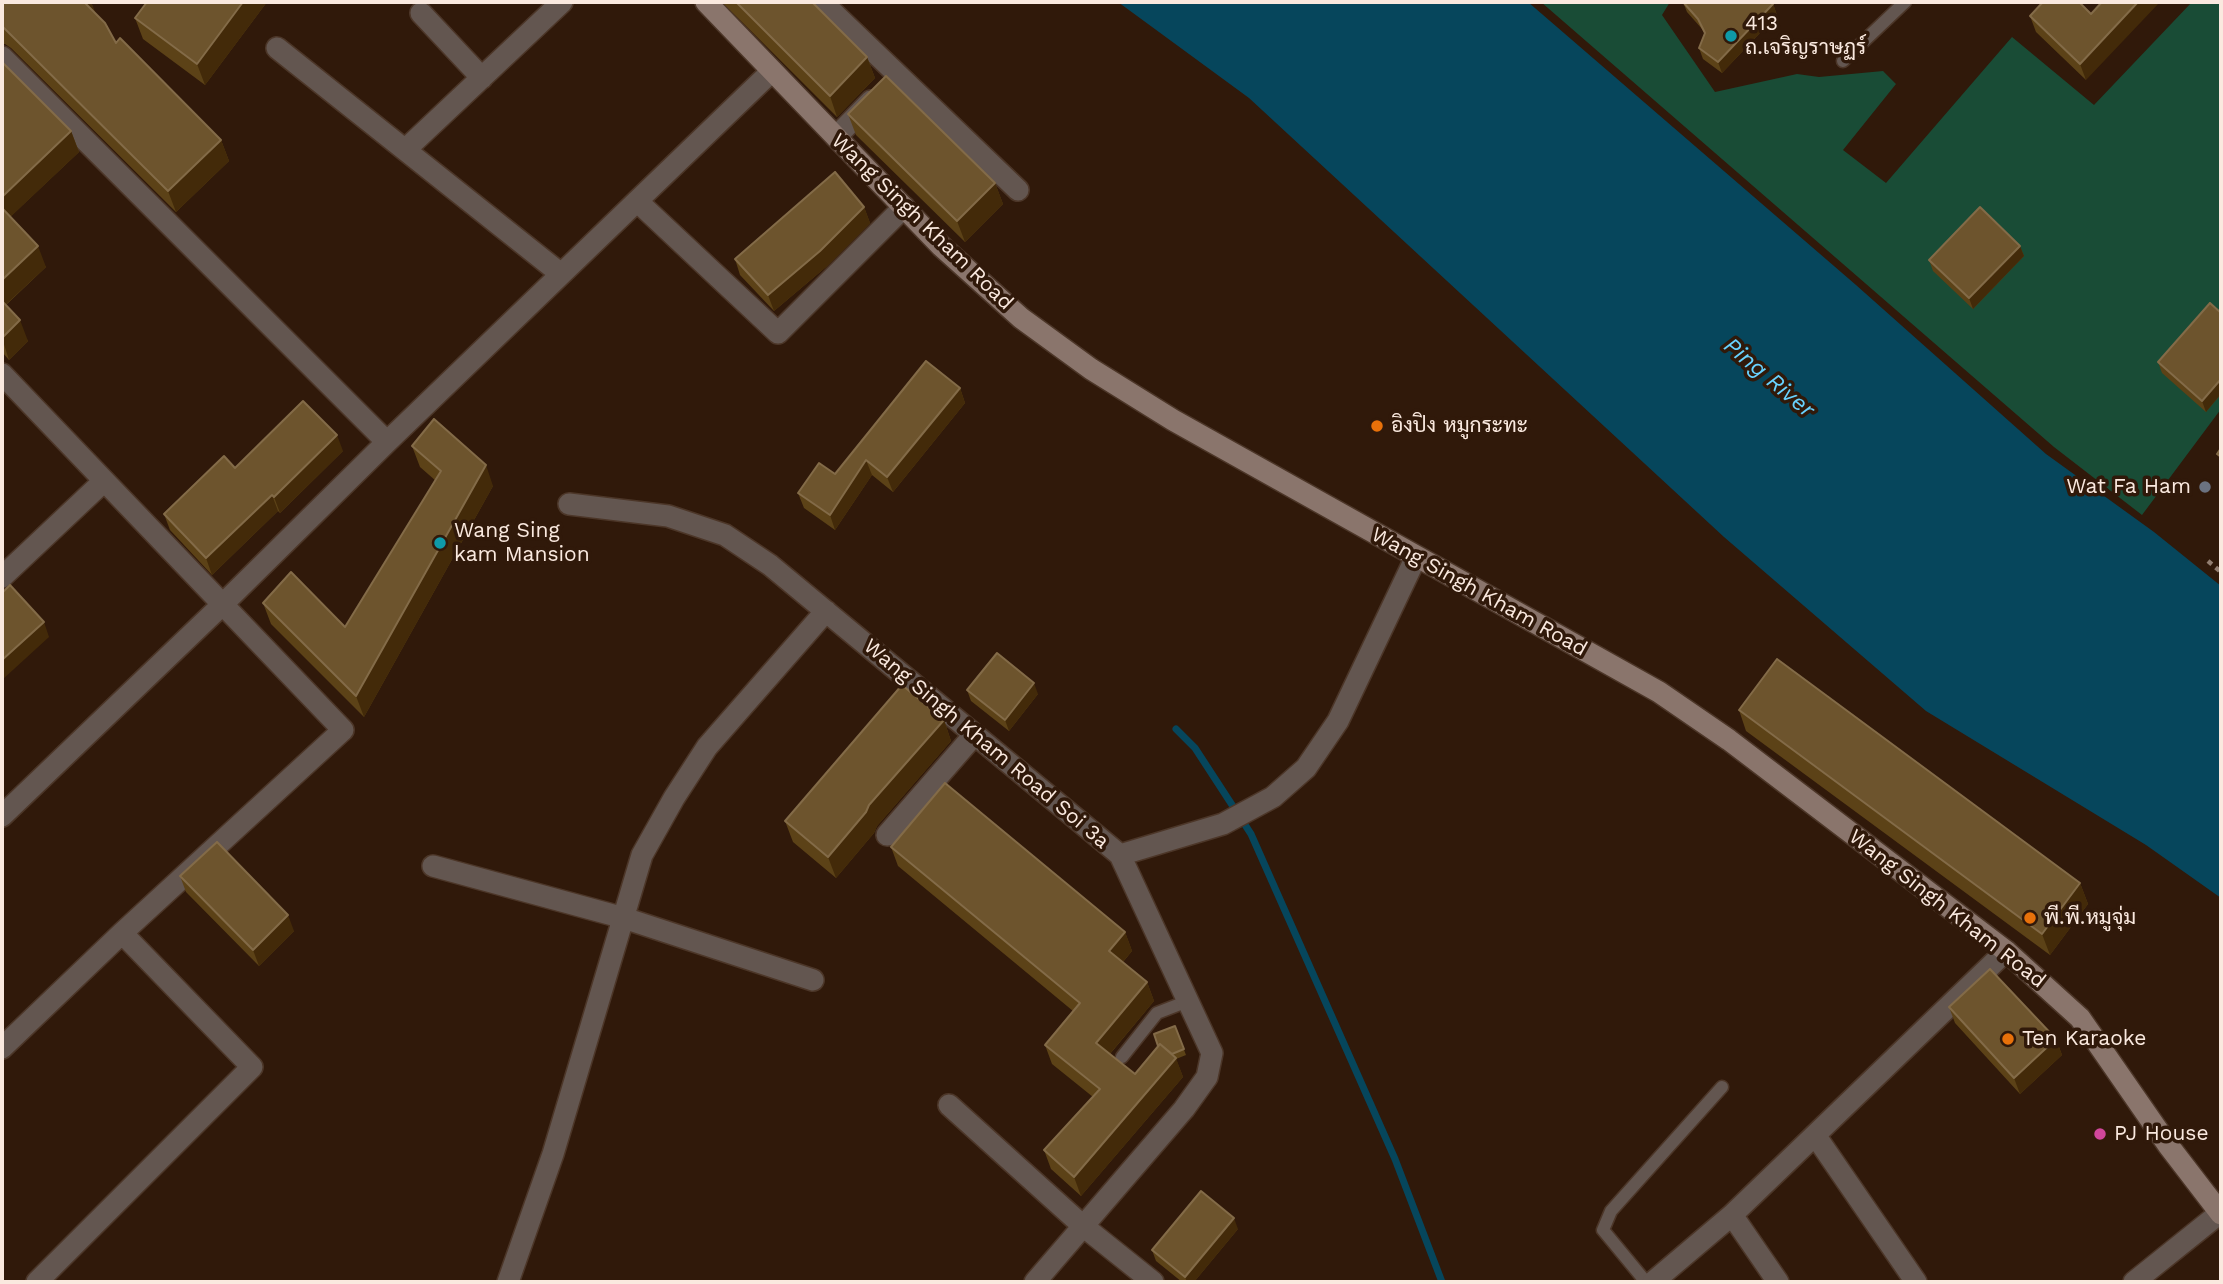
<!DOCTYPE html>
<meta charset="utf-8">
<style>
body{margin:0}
#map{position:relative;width:2223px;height:1284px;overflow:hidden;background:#30190a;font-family:"Work Sans",sans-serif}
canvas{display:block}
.frame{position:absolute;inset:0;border:4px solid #fae9df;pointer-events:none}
</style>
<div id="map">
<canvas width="2223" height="1284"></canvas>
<div class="frame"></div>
</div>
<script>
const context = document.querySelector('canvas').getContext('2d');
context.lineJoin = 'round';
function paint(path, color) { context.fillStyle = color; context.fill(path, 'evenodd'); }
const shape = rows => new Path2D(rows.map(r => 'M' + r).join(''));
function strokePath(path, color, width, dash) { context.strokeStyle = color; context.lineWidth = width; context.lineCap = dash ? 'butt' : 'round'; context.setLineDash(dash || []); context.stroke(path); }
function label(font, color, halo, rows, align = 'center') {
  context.font = font + ' "Work Sans",Sarabun,sans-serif'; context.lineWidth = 7; context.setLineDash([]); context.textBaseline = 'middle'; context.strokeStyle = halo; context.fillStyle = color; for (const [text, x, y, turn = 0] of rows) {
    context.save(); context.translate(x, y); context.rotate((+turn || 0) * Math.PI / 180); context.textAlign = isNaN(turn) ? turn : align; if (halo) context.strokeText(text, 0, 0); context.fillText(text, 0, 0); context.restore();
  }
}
const green = shape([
 [1541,2,1670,2,1662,15,1715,92,1797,74,1819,77,1883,71,1896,84,1843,150,1886,183,2012,37,2094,105,2192,2,2221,2,2221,409,2142,515,2054,447]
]);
const water = shape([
 [1118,2,1528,2,1856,285,2046,454,2154,532,2221,586,2221,898,2146,845,1926,711,1724,537,1249,98]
]);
const stream = shape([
 [1176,729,1195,748,1251,834,1395,1159,1442,1282]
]);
const path = shape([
 [2208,561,2221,572]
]);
const lane = shape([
 [1843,61,1905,2],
 [1122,1057,1157,1013,1188,1001],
 [1646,1282,1603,1230,1611,1211,1722,1087]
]);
const street = shape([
 [822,2,1018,190],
 [421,13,482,78],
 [277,48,561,274],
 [2,57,387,442],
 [836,137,871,101],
 [405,150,562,2],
 [637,201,778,333,904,207],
 [2,374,343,730,122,933,2,1048],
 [569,504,668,516,725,535,770,565,1120,855,1223,824,1273,797,1306,768,1338,721,1416,557],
 [2,577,104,481],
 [2,816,223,604,387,442,772,71],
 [887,835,975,734],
 [433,866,624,918,813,980],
 [949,1105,1083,1226,1153,1282],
 [1815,1135,1916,1282],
 [1732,1215,1778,1282],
 [37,1282,252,1067,122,933],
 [508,1282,553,1154,642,855,674,798,707,747,826,611],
 [1035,1282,1184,1109,1207,1077,1212,1053,1120,855],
 [1653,1282,1732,1215,2006,951],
 [2134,1282,2220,1213]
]);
const secondary = shape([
 [706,2,941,246,1021,318,1091,369,1173,420,1659,692,1729,740,2006,951,2080,1018,2168,1145,2221,1214]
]);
const wall = shape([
 [2,2,91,2,95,13,116,43,221,140,229,161,176,212,11,48,5,44,2,44],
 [267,2,205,85,143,39,135,18],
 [722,2,812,2,867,57,875,78,837,117],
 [1683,2,1773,4,1777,15,1722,73,1703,59,1699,48,1705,34,1702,29,1687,12],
 [2079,2,2086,80,2036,32,2030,16],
 [2,62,71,131,79,152,10,217,46,267,6,305,28,341,9,360,2,352],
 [848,114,995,183,1003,204,965,242,856,135],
 [864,207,870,223,826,267,774,311,740,275,735,259],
 [2020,246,2024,256,1973,309,1933,271,1929,260],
 [2221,313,2221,394,2206,412,2162,373,2158,362],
 [960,388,965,403,893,492,872,475,835,530,804,508,798,493,835,474],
 [412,446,493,486,364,717,271,624,263,603,345,627,436,481,420,467],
 [343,451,280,513,278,511,212,575,170,530,164,514,235,468],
 [967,690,1038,694,1009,731,971,701],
 [1739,710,2080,883,2088,904,2050,955,1746,731],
 [944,720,951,741,877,826,874,833,836,878,793,842,785,821],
 [891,847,1125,932,1132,951,1123,962,1147,982,1154,1001,1110,1054,1135,1074,1175,1026,1186,1055,1176,1059,1183,1077,1081,1196,1051,1169,1044,1150,1093,1097,1052,1064,1045,1045,1073,1011,898,866],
 [180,876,294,931,259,966,186,892],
 [1949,1007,2056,1039,2062,1055,2020,1094,1955,1023],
 [1238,1229,1194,1282,1182,1282,1156,1261,1152,1250]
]);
const shadedWall = shape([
 [83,2,91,2,96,14],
 [243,2,267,2,205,85,197,64],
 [2138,2,2160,2,2086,80,2080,64],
 [1773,4,1777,15,1722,73,1718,62],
 [867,57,875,78,837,117,830,96],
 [71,131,79,152,4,223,2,217,2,197],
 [221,140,229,161,176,212,168,191],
 [995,183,1003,204,965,242,957,221],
 [864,207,870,223,826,267,774,311,768,295],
 [38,246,46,267,2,308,2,280],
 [2020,246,2024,256,1973,309,1969,298],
 [20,320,28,341,9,360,2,338],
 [2221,379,2221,394,2206,412,2202,401],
 [960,388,965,403,893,492,887,477],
 [337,435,343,451,280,513,274,497],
 [866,460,872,475,835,530,830,515],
 [486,465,493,486,364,717,356,696],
 [272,495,278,511,212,575,206,558],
 [44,622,49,637,2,680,2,660],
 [1034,683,1038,694,1009,731,1005,720],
 [944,720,951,741,877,826,874,833,836,878,828,857,869,805],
 [2080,883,2088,904,2050,955,2042,934],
 [288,915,294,931,259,966,253,950],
 [1125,932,1132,951,1116,970,1109,951],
 [1147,982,1154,1001,1103,1062,1096,1043],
 [2056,1039,2062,1055,2020,1094,2014,1078],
 [1176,1058,1183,1077,1081,1196,1074,1177],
 [1234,1218,1238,1229,1194,1282,1187,1282,1185,1277]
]);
const building = shape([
 [2,2,84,2,105,23,116,43,120,38,221,140,168,191,2,26,2,2],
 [147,2,243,2,197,64,135,18,147,2],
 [736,2,812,2,867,57,830,96,736,2],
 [1683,2,1770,2,1773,4,1718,62,1699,48,1705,33,1698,19,1683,2],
 [2043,2,2079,2,2091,14,2102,2,2138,2,2080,64,2030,16,2043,2],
 [2,62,71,131,2,197,2,62],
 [886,76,995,183,957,221,848,114,886,76],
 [835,172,864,207,820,251,768,295,735,259,835,172],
 [1980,207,2020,246,1969,298,1929,260,1980,207],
 [2,208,38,246,2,280,2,208],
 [2,301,20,320,2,338,2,301],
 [2210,303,2221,313,2221,379,2202,401,2158,362,2210,303],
 [926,361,960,388,887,477,866,460,830,515,798,493,819,463,835,474,926,361],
 [303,401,337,435,274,497,272,495,206,558,164,514,224,456,235,468,303,401],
 [434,419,486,465,356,696,263,603,291,572,345,627,441,471,412,446,434,419],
 [2221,448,2221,457,2217,454,2221,448],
 [10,585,44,622,2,660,2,593,10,585],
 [997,653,1034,683,1005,720,967,690,997,653],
 [1777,659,2080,883,2042,934,1739,710,1777,659],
 [902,685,944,720,869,805,866,812,828,857,785,821,902,685],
 [945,783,1125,932,1109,951,1147,982,1096,1043,1135,1074,1160,1044,1176,1058,1074,1177,1044,1150,1100,1089,1045,1045,1080,1003,891,847,945,783],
 [217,842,288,915,253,950,180,876,217,842],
 [1990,969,2056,1039,2014,1078,1949,1007,1990,969],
 [1175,1026,1184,1049,1172,1054,1160,1044,1158,1046,1154,1034,1175,1026],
 [1201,1191,1234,1218,1185,1277,1152,1250,1201,1191]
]);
const markers = [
 [1731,36,7,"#0f9aa8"],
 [1377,426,7,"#e8710a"],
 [2205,487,7,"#6b7280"],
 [440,543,7,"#0f9aa8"],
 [2030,918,7,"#e8710a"],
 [2008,1039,7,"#e8710a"],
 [2100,1134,7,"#d1479c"]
];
const poiNames = [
 ["413",1745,24],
 ["ถ.เจริญราษฏร์",1745,48],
 ["อิงปิง หมูกระทะ",1391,426],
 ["Wat Fa Ham",2191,487,"right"],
 ["Wang Sing",454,531],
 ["kam Mansion",454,555],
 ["พี.พี.หมูจุ่ม",2044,918],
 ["Ten Karaoke",2022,1039],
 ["PJ House",2114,1134]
];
const streetNames = [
 ["Wang Singh Kham Road",922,222,44],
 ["Wang Singh Kham Road",1479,592,29],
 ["Wang Singh Kham Road Soi 3a",986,744,40],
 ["Wang Singh Kham Road",1947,909,38]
];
const waterNames = [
 ["Ping River",1769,378,40]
];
paint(green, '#194c36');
paint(water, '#06465c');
strokePath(stream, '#06465c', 7);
strokePath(lane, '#4c3628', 15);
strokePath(street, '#4c3628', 24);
strokePath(secondary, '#4c3628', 24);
strokePath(path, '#927e71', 4.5, [5, 5]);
strokePath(lane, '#635650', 12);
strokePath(street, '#635650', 21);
strokePath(secondary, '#8a756c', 21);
paint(wall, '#5c4217');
paint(shadedWall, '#432a09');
paint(building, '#6d542d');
strokePath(building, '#836b48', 2);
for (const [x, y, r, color] of markers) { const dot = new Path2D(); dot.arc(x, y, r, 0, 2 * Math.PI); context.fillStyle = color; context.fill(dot); strokePath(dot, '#30190a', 2.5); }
label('21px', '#fae9df', '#30190a', poiNames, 'left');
label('21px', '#fae9df', '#30190a', streetNames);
label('italic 23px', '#68d2fe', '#30190a', waterNames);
</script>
